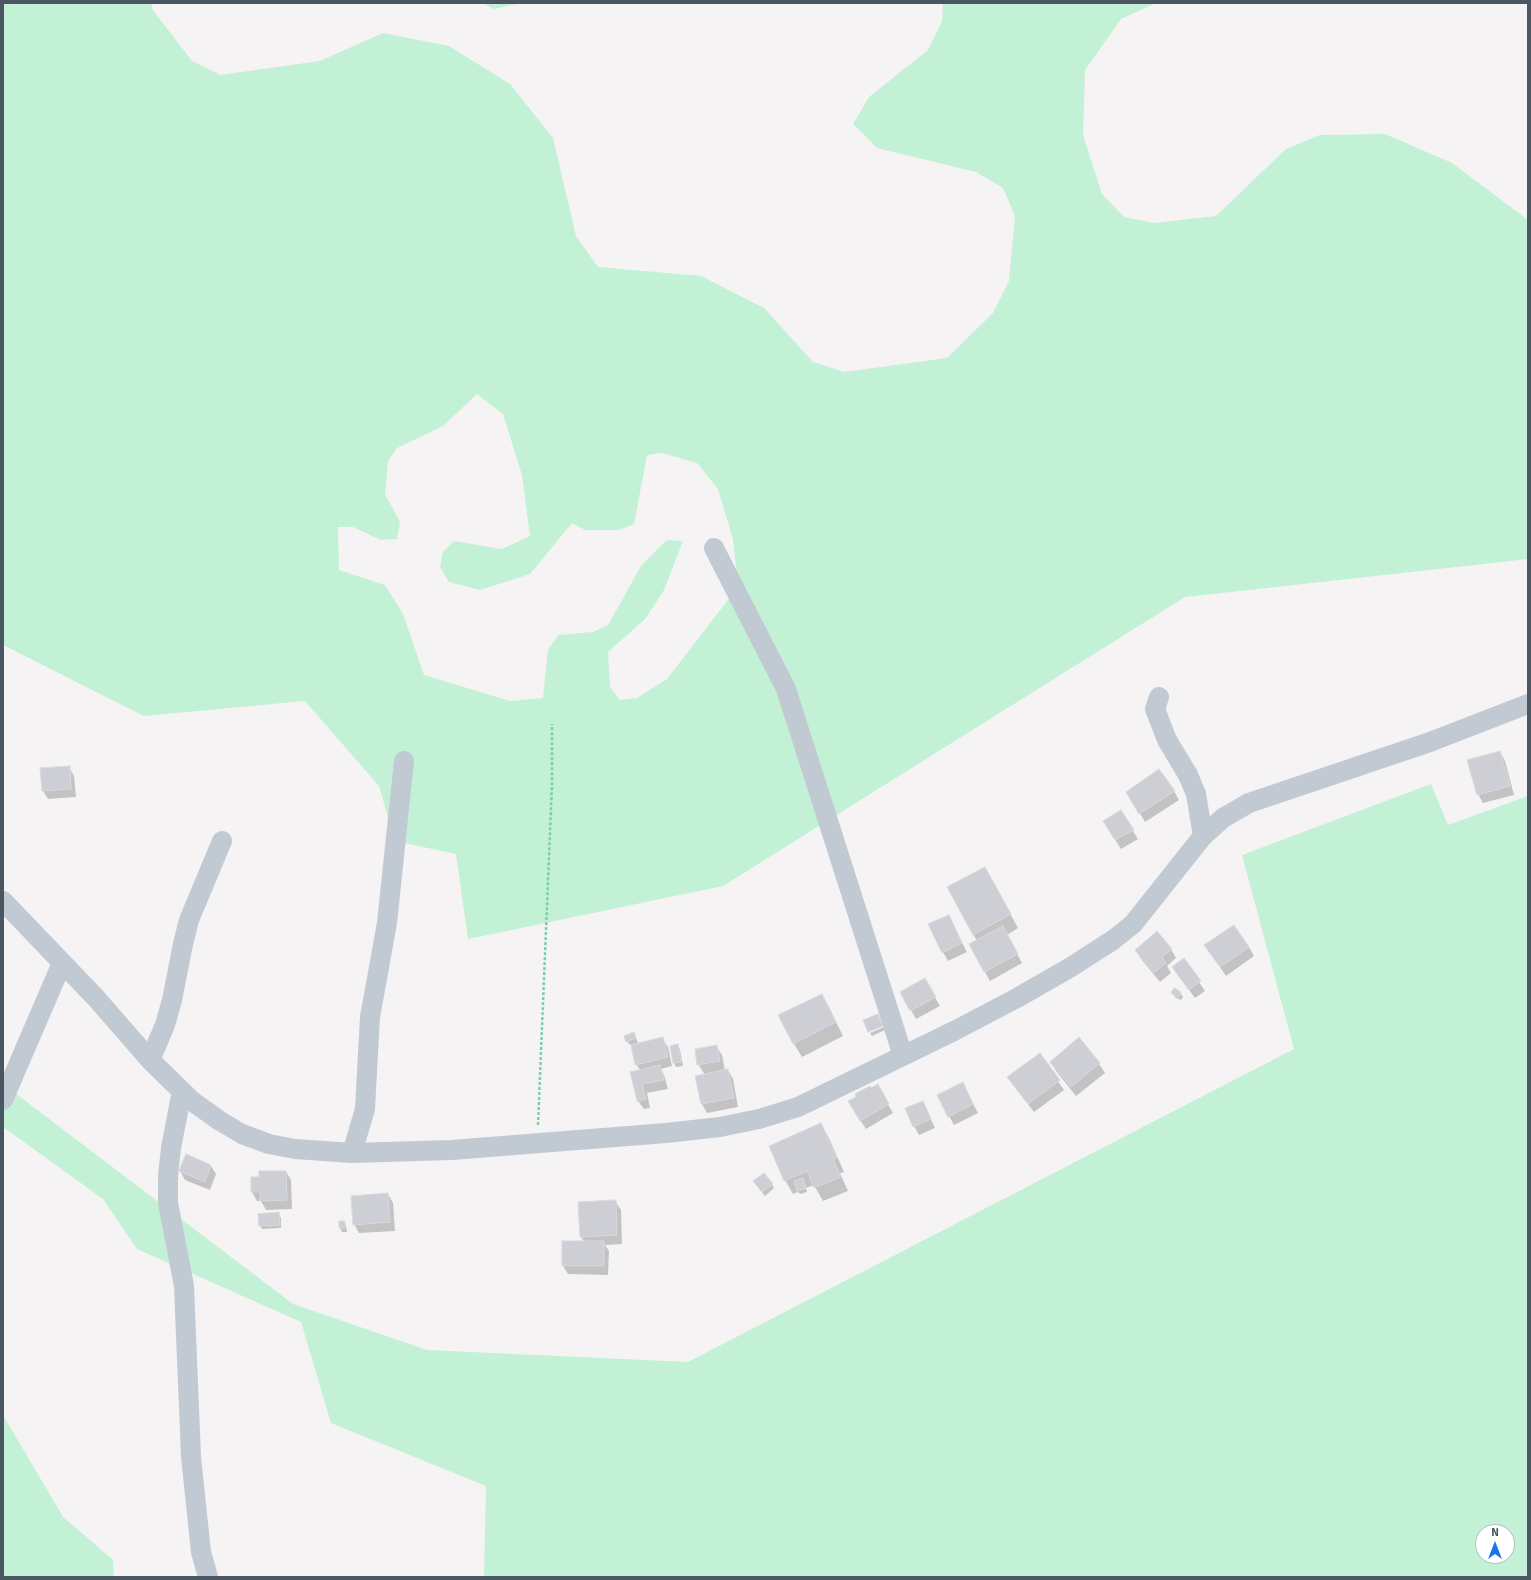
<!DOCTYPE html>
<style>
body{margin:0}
#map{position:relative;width:1531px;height:1580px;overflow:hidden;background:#f5f3f3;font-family:Signika,sans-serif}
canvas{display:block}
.frame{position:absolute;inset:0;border:4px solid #4a5661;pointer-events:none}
.north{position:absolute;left:1475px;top:1524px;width:40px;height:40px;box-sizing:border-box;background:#fff;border:1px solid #b7bbc0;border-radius:50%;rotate:0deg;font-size:11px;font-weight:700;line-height:16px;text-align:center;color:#4a5661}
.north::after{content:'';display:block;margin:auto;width:14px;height:18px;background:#1a73e8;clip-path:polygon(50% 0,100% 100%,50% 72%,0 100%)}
</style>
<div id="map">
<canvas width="1531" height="1580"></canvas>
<div class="frame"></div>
<div class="north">N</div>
</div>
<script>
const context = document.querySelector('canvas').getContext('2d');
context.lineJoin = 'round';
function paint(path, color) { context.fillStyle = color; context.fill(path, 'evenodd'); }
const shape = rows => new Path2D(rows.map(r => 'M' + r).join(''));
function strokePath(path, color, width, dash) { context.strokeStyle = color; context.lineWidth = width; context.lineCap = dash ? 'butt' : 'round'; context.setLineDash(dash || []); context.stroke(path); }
const green = shape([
 [3,3,152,3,152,9,192,61,220,75,320,61,383,33,449,46,510,84,553,138,576,236,598,267,701,276,764,308,813,362,844,372,947,358,993,313,1009,281,1015,216,1003,188,976,172,877,148,853,124,869,97,928,50,942,21,943,3,1156,3,1121,19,1085,70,1083,135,1102,194,1124,217,1155,223,1216,216,1286,149,1320,135,1385,134,1452,163,1528,220,1528,559,1185,597,723,886,468,939,456,854,395,841,379,786,305,701,144,716,3,645],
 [477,394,503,414,522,475,530,536,502,549,454,541,443,552,440,567,449,582,480,590,530,574,572,523,585,530,619,530,634,524,647,455,662,453,697,463,718,489,733,539,738,587,667,679,637,698,620,700,610,687,608,652,645,619,664,590,683,541,667,540,641,566,608,625,593,632,558,635,548,650,543,698,510,701,424,675,403,614,385,585,339,570,338,527,353,527,381,540,397,539,400,522,385,494,388,461,397,448,443,426],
 [482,3,522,3,494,9],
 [1431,784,1448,825,1528,796,1528,1577,484,1577,486,1486,331,1423,301,1322,137,1249,103,1199,3,1127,3,1084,293,1304,427,1350,688,1362,1294,1049,1242,855],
 [1483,1532,1507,1532,1507,1556,1483,1556],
 [3,1415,63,1517,113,1560,114,1577,3,1577]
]);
const shadow = shape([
 [1500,752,1505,761,1514,795,1483,803,1478,794],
 [69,767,74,776,76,797,48,799,43,791],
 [1174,791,1179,800,1145,822,1128,793],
 [1121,811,1138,839,1121,849,1109,830],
 [993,882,1018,928,1007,935,1022,963,990,981,970,945,977,941,948,888],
 [948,916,967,952,948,961,943,952],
 [1206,946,1249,947,1254,956,1226,976],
 [1171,949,1176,958,1167,966,1171,973,1160,982,1141,959,1136,950],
 [1184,960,1205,991,1195,998,1173,968],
 [924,979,940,1006,916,1019,901,992],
 [1172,993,1180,993,1183,997,1181,1000,1175,997],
 [829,1008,843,1036,802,1057,794,1044],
 [884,1027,885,1030,872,1036,870,1033],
 [636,1038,638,1043,630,1045,627,1041],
 [662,1039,668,1047,672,1066,661,1069,664,1075,668,1089,647,1093,650,1108,644,1109,638,1101,640,1070,636,1064],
 [1079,1039,1099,1064,1105,1073,1076,1096,1056,1071,1051,1062],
 [678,1045,680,1050,683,1066,676,1067,674,1063],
 [716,1046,722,1055,725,1071,728,1070,733,1079,738,1107,707,1113,702,1104,696,1076,705,1075,698,1064],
 [1040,1055,1064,1090,1034,1112,1014,1086],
 [877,1086,893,1113,866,1129,849,1102],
 [967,1093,978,1113,954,1125,949,1116],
 [927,1111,935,1128,919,1135,914,1126],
 [821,1124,829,1138,844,1172,840,1173,848,1191,823,1201,814,1185,806,1188,807,1192,800,1194,798,1192,793,1194,785,1180],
 [211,1166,216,1174,210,1190,185,1180,180,1171],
 [286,1172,291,1180,292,1209,266,1210,261,1201,257,1201,252,1192,260,1178],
 [754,1182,772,1184,774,1188,765,1196],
 [388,1194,393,1203,395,1231,359,1233,354,1224],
 [615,1201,621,1210,622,1244,605,1245,609,1251,608,1275,568,1274,563,1266,584,1242,581,1237],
 [278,1213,281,1218,281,1228,262,1229,260,1225],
 [344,1222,346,1226,347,1232,342,1232,340,1228]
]);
const building = shape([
 [1500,751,1510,786,1477,795,1467,760,1500,751],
 [70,766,71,789,42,791,40,768,70,766],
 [1159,769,1175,791,1139,814,1126,792,1159,769],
 [1121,810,1134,830,1115,840,1103,821,1121,810],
 [985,867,1011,914,973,935,947,887,985,867],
 [949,915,962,943,942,953,928,924,949,915],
 [1234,925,1249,947,1220,967,1204,945,1234,925],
 [1003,926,1018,954,984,972,969,944,1003,926],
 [1157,931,1172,949,1162,957,1166,963,1154,973,1135,950,1157,931],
 [1184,958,1201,981,1189,990,1172,967,1184,958],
 [925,978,936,997,910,1011,900,992,925,978],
 [1174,988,1181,992,1179,997,1171,993,1174,988],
 [822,994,836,1022,793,1044,778,1015,822,994],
 [878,1014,883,1026,868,1032,863,1020,878,1014],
 [634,1032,636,1038,626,1042,624,1036,634,1032],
 [663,1037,668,1057,635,1065,631,1045,663,1037],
 [1079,1037,1100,1063,1071,1087,1050,1062,1079,1037],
 [678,1044,681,1062,673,1063,670,1046,678,1044],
 [717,1045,720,1061,697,1065,695,1049,717,1045],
 [1040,1053,1060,1080,1028,1104,1007,1077,1040,1053],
 [660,1065,664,1080,642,1084,646,1099,637,1101,630,1072,660,1065],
 [728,1069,734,1098,701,1104,695,1076,728,1069],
 [963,1082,973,1104,948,1117,937,1095,963,1082],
 [878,1084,889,1104,860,1121,848,1101,856,1097,855,1094,870,1086,871,1088,878,1084],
 [923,1101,931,1119,913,1127,905,1108,923,1101],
 [821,1123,837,1158,833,1159,841,1177,814,1188,807,1171,784,1181,769,1146,821,1123],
 [186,1154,211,1165,205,1182,179,1171,186,1154],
 [259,1171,286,1171,287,1200,260,1201,260,1192,251,1192,251,1177,259,1177,259,1171],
 [764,1173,773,1184,762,1192,753,1181,764,1173],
 [803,1178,806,1188,797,1191,794,1181,803,1178],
 [388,1193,390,1222,353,1225,351,1196,388,1193],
 [616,1200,617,1235,580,1237,578,1202,616,1200],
 [279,1212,280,1225,259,1226,258,1214,279,1212],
 [339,1221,345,1221,345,1228,339,1228,339,1221],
 [562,1241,604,1241,604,1266,562,1266,562,1241]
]);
const path = shape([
 [538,1125,552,784,552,724]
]);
const minor = shape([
 [714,548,786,689,903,1056],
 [1159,697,1155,709,1167,740,1188,775,1196,794,1203,836],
 [3,901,96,998,150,1060,192,1101,220,1121,242,1134,269,1144,295,1149,352,1153,452,1150,666,1133,720,1127,759,1119,798,1107,954,1031,1017,998,1071,967,1113,940,1133,924,1203,836,1223,818,1249,803,1430,742,1528,704],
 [150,1060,165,1025,172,1000,183,944,189,920,222,841],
 [182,1091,171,1148,168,1175,168,1203,184,1286,191,1457,201,1552,208,1577],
 [3,1100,62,963],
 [352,1153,365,1109,370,1017,387,923,404,761]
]);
paint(green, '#c3f1d5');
paint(shadow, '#0003');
paint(building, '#cdcfd5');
strokePath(building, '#d7d9de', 1);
strokePath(path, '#7ad0a6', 2.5, [3, 2]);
strokePath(minor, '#c1cad2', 20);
</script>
